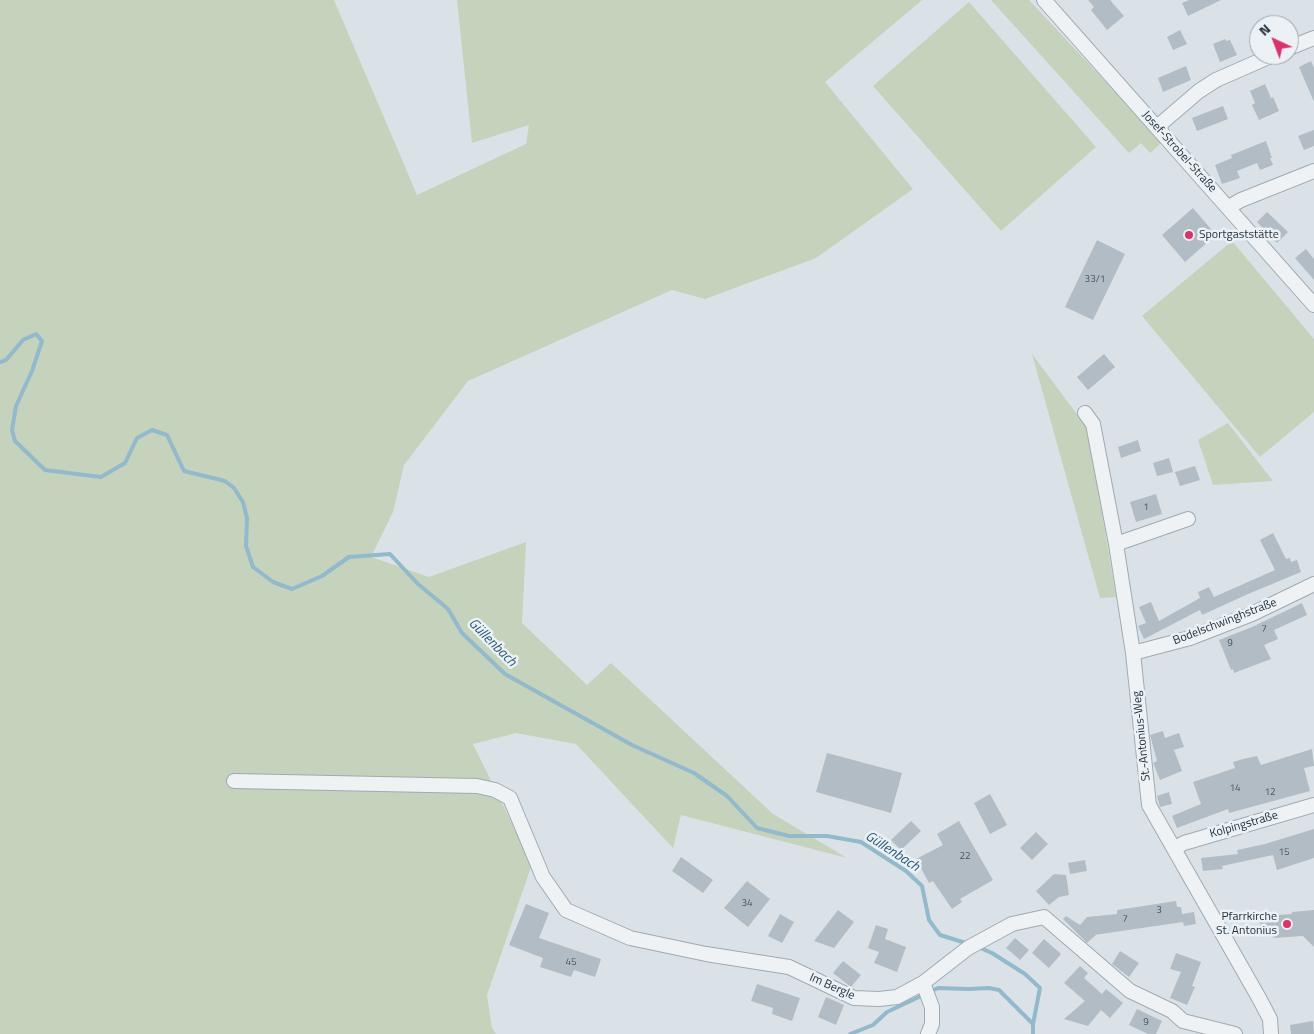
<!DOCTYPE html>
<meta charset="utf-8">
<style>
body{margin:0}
#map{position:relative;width:1314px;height:1034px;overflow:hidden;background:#dbe2e7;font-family:"Titillium Web",sans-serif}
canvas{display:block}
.north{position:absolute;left:1249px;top:15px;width:50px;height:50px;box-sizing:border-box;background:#ebf1f5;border:1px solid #9ba5ac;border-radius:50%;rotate:317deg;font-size:14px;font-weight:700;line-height:20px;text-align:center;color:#24333f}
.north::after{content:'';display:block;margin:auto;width:18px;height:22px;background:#db326a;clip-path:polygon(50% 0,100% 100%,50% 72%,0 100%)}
</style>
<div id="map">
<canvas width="1314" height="1034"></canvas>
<div class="north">N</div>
</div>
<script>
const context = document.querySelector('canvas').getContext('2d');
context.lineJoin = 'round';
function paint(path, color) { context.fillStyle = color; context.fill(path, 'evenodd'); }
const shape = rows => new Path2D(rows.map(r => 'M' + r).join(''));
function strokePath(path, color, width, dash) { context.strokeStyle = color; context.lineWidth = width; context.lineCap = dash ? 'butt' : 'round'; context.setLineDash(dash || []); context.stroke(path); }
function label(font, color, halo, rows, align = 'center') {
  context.font = font + ' "Titillium Web",sans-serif'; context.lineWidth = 5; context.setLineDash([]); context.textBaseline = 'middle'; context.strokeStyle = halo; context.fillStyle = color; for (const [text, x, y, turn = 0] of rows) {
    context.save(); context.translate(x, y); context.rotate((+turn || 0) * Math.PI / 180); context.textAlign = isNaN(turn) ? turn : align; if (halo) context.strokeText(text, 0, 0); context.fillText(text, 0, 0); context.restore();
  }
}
const green = shape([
 [0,0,334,0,417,195,526,144,529,125,472,143,457,0,922,0,825,82,913,189,816,258,705,299,672,290,468,381,404,465,393,512,371,557,429,577,526,542,522,623,587,685,611,663,773,814,847,858,681,815,673,848,576,744,516,733,473,744,532,864,487,995,492,1028,496,1034,0,1034],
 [991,0,1029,0,1162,142,1150,153,1141,143,1129,153],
 [969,2,1096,147,1001,231,873,86],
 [1232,241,1314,339,1314,412,1260,457,1142,316],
 [1032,354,1088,429,1116,597,1100,598],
 [1228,423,1273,481,1213,485,1198,440]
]);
const stream = shape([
 [0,362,6,360,23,340,36,334,42,341,32,371,16,406,12,430,15,441,45,470,101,477,125,463,137,438,152,430,167,435,184,471,225,481,234,488,243,502,247,518,246,546,253,567,273,582,292,589,322,576,349,557,390,554,418,584,448,609,462,633,505,674,632,745,694,773,727,796,757,828,789,836,827,836,861,842,906,871,922,886,929,920,940,935,969,944],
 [978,947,992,953,1025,974,1040,988,1033,1024,1033,1034],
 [850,1034,873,1025,887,1012,938,988,969,989,989,988,999,990,1033,1024]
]);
const building = shape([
 [1088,0,1110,0,1124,16,1107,30,1091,10,1094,7],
 [1189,0,1221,0,1188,16,1182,3],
 [1180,30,1187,44,1173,50,1167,37],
 [1225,39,1226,41,1230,40,1237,55,1220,62,1213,44],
 [1311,61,1314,68,1314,102,1299,67],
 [1186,66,1191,80,1163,92,1158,78],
 [1265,84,1271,98,1273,97,1279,111,1259,120,1252,105,1255,103,1250,91],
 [1223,106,1228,119,1197,131,1192,118],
 [1314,130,1314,146,1304,150,1298,136],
 [1266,141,1272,158,1270,158,1273,165,1260,170,1257,163,1237,171,1240,178,1222,184,1215,165,1232,158,1231,155],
 [1193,208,1216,235,1185,262,1162,235],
 [1267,212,1288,232,1277,243,1257,222],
 [1097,240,1125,254,1093,320,1065,307],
 [1306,249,1314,259,1314,280,1295,258],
 [1104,354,1115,367,1088,390,1077,377],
 [1138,440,1141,451,1121,458,1118,447],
 [1169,458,1173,472,1157,476,1153,463],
 [1195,466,1200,480,1180,486,1175,472],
 [1156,494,1162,514,1136,522,1130,502],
 [1273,533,1286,559,1290,558,1291,562,1297,560,1301,572,1248,594,1202,615,1200,610,1144,639,1138,626,1146,623,1139,607,1151,602,1159,621,1200,598,1198,592,1209,587,1214,597,1275,570,1260,540],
 [1302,603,1307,615,1274,630,1278,639,1264,645,1271,659,1234,673,1233,669,1231,670,1219,640,1252,627],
 [1163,731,1165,738,1179,733,1184,747,1174,750,1182,771,1160,780,1154,765,1153,763,1157,761,1150,735],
 [1312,749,1314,766,1304,768,1310,791,1229,813,1228,809,1177,828,1172,816,1201,804,1193,782,1235,768,1233,762,1243,759,1257,756,1261,765],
 [827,753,902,773,891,813,816,792],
 [1169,792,1172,804,1160,807,1157,796],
 [990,794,1007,825,990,834,974,803],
 [911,821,921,831,901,850,891,840],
 [959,821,993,880,960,899,962,902,952,909,933,881,929,883,916,859,943,845,937,834],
 [1314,829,1314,858,1277,870,1273,855,1222,866,1223,869,1203,871,1201,858,1238,854,1237,850,1265,844],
 [1036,832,1048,844,1032,860,1020,848],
 [681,857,713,880,703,893,672,871],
 [1085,860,1087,871,1070,874,1068,863],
 [1054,874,1066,875,1069,895,1059,897,1049,905,1036,891],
 [747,881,770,899,748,927,724,908],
 [1176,901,1177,907,1181,907,1182,914,1194,912,1196,924,1184,926,1183,922,1094,935,1096,935,1087,943,1063,919,1066,916,1080,925,1087,917,1117,914,1117,910],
 [526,904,549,913,539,938,601,959,595,977,574,970,571,977,540,967,543,958,509,945],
 [838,910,854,922,834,948,814,941],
 [1314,910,1314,947,1303,936,1274,938,1268,933,1261,933,1260,916,1292,914,1292,912],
 [780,914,794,922,782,943,768,936],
 [876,925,888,929,885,939,906,947,897,972,874,963,879,952,868,948],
 [1015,938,1029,950,1020,960,1006,948],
 [1044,939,1061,954,1049,968,1032,953],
 [1120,951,1139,963,1129,977,1112,964],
 [1176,953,1201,962,1192,986,1195,987,1187,1005,1170,998,1181,972,1170,969],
 [843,961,861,975,851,987,833,973],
 [1080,966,1088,973,1084,978,1102,994,1106,989,1123,1003,1110,1018,1101,1010,1088,1026,1064,1019,1085,1001,1064,983],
 [757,984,800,998,792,1021,772,1014,773,1008,751,1001],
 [826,997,844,1005,836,1025,818,1017],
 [1137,1009,1162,1021,1156,1034,1148,1034,1129,1025],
 [1313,1021,1314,1034,1291,1034,1290,1025]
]);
const minor = shape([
 [1044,0,1314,305],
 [1289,48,1314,38],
 [1157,127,1199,91,1216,80,1273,55],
 [1229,207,1241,200,1314,171],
 [1085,413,1093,424,1116,544,1133,653,1149,805,1259,998,1270,1019,1271,1034],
 [1116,544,1188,519],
 [1133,653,1190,638,1252,614,1314,584],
 [234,781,477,786,495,790,510,798,543,877,566,910,630,938,706,954,789,967,854,998,879,999,897,997,923,983,968,948,1012,924,1044,917,1130,991,1172,1011,1183,1021,1235,1034],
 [1175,848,1184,843,1314,805],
 [923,983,932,1007,932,1024,928,1034]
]);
const markers = [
 [1189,235,5,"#db326a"],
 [1287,924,5,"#db326a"]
];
const numberNames = [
 ["33/1",1095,280],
 ["1",1146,508],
 ["7",1264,630],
 ["9",1230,644],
 ["14",1235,789],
 ["12",1270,793],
 ["15",1284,853],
 ["22",965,857],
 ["34",747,904],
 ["3",1159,911],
 ["7",1125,920],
 ["45",571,963],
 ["9",1146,1023]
];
const streetNames = [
 ["Josef-Strobel-Straße",1179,152,48],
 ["Bodelschwinghstraße",1225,622,-21],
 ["St.-Antonius-Weg",1142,736,-96],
 ["Kolpingstraße",1244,825,-16],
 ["Im Bergle",832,987,24]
];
const poiNames = [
 ["Sportgaststätte",1199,235],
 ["Pfarrkirche",1277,917,"right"],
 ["St. Antonius",1277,931,"right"]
];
const waterNames = [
 ["Güllenbach",492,643,45],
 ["Güllenbach",892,852,33]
];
paint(green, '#c5d2bc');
strokePath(stream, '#92b9cc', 4);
paint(building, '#b2bcc5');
strokePath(minor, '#a0aab1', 16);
strokePath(minor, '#eef2f5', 14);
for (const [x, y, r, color] of markers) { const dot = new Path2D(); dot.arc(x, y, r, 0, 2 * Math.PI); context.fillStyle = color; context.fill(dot); strokePath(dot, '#ebf1f5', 2); }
label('10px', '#485560', null, numberNames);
label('12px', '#24333f', '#ebf1f5', streetNames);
label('12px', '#24333f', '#ebf1f5', poiNames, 'left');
label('italic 14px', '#2a5a76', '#ebf1f5', waterNames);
</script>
